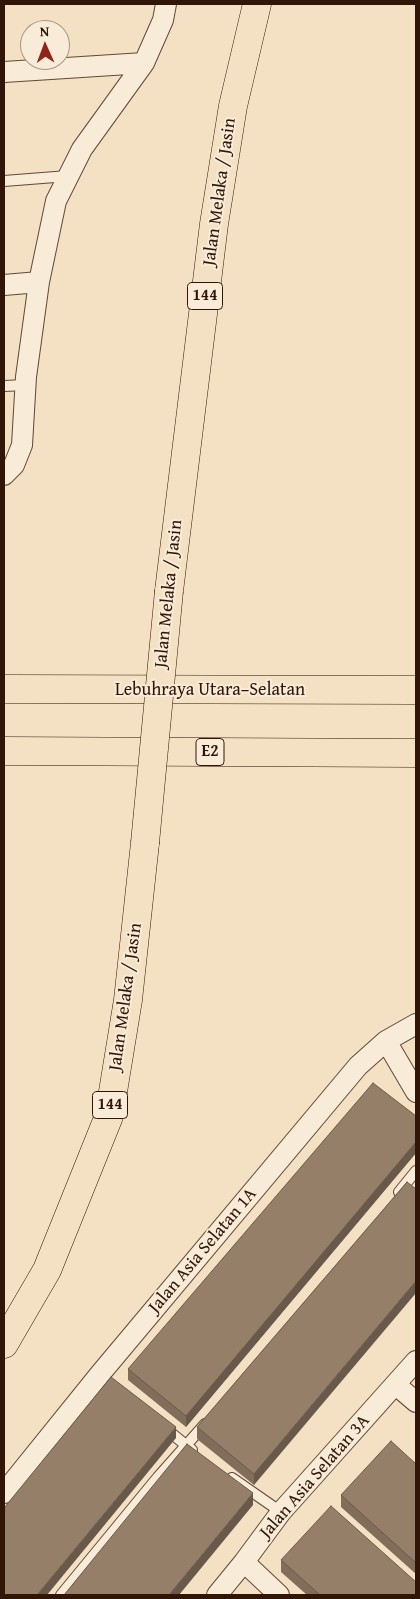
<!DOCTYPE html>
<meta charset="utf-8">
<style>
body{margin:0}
#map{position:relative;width:420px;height:1599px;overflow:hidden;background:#f4e0c3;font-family:"Gentium Book Plus",serif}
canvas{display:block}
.frame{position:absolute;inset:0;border:5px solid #311608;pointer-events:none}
.north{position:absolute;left:20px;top:20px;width:50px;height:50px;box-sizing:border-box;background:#f8ebd8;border:1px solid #a89685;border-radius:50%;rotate:358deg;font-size:14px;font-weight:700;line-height:20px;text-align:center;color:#311608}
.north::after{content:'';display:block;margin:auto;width:18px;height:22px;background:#8f2418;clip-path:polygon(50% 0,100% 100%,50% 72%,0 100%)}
</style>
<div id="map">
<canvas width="420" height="1599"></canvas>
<div class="frame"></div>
<div class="north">N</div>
</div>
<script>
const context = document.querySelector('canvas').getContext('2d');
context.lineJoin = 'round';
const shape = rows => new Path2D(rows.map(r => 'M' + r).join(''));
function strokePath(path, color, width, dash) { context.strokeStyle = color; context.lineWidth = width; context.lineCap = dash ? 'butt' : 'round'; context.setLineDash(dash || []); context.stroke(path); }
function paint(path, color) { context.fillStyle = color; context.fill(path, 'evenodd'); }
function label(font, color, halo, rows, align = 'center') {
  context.font = font + ' "Gentium Book Plus",serif'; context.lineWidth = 4; context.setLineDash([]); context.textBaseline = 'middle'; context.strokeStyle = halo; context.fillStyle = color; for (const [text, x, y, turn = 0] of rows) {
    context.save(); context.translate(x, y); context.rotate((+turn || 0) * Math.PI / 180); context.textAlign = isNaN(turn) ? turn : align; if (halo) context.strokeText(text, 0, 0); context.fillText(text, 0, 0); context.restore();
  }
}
const service = shape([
 [4,181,68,176],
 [4,386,25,385],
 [399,1192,416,1171],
 [166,1429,192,1450],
 [232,1478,281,1512],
 [61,1595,158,1477,205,1424]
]);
const minor = shape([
 [4,72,144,63,163,20,166,4],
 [4,285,39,282],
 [4,475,14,465,22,445,26,377,39,282,56,201,82,149,144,63],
 [386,1041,416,1092],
 [396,1385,416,1402],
 [4,1493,100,1374,358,1066,386,1041,416,1024],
 [244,1562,279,1595],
 [217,1595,244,1562,281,1512,416,1361]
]);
const primary = shape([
 [169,591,214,224,233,106,257,4],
 [4,1344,47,1270,109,1116,128,1000,145,843]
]);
const motorway = shape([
 [4,689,416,690],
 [4,751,416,753]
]);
const primaryBridge = shape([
 [145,843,169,591]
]);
const wall = shape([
 [416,1116,416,1153,186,1427,128,1380,128,1369],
 [407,1182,254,1485,197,1439,197,1427],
 [416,1464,416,1574,341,1507,341,1495],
 [281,1560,416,1595,307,1595,281,1572]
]);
const shadedWall = shape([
 [416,1142,416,1153,186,1427,186,1416],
 [416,1281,416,1293,254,1485,254,1474],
 [176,1427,176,1438,47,1595,37,1595],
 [253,1493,253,1505,179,1595,169,1595]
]);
const building = shape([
 [373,1083,416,1116,416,1142,186,1416,128,1369,373,1083],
 [407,1182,416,1189,416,1281,254,1474,197,1427,407,1182],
 [111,1377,176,1427,37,1595,4,1595,4,1508,111,1377],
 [391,1441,416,1464,416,1563,341,1495,391,1441],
 [187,1444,253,1493,169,1595,64,1595,187,1444],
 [331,1506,416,1582,416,1595,320,1595,281,1560,331,1506]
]);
const shields = [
 [205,296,35],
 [210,752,28],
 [110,1105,35]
];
const shieldNames = [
 ["144",205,296],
 ["E2",210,752],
 ["144",110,1105]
];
const streetNames = [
 ["Jalan Melaka / Jasin",220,192,-82],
 ["Jalan Melaka / Jasin",169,594,-84],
 ["Lebuhraya Utara–Selatan",210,690],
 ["Jalan Melaka / Jasin",126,997,-82],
 ["Jalan Asia Selatan 1A",203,1251,-50],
 ["Jalan Asia Selatan 3A",315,1477,-49]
];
strokePath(service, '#624837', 12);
strokePath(minor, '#624837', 22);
strokePath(primary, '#311608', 29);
strokePath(motorway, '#311608', 29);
strokePath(service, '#f8ebd8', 10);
strokePath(minor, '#f8ebd8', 20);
strokePath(primary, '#f4e0c3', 28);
strokePath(motorway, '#f4e0c3', 28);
strokePath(primaryBridge, '#311608', 29, []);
strokePath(primaryBridge, '#f4e0c3', 28);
paint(wall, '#816d5a');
paint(shadedWall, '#69594a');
paint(building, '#967f69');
strokePath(building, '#69594a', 1);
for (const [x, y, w] of shields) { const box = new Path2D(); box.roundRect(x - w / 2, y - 13.5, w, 27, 4); context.fillStyle = '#f8ebd8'; context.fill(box); strokePath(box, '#311608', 1); }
label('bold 16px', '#311608', null, shieldNames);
label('18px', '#311608', '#f8ebd8', streetNames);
</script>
